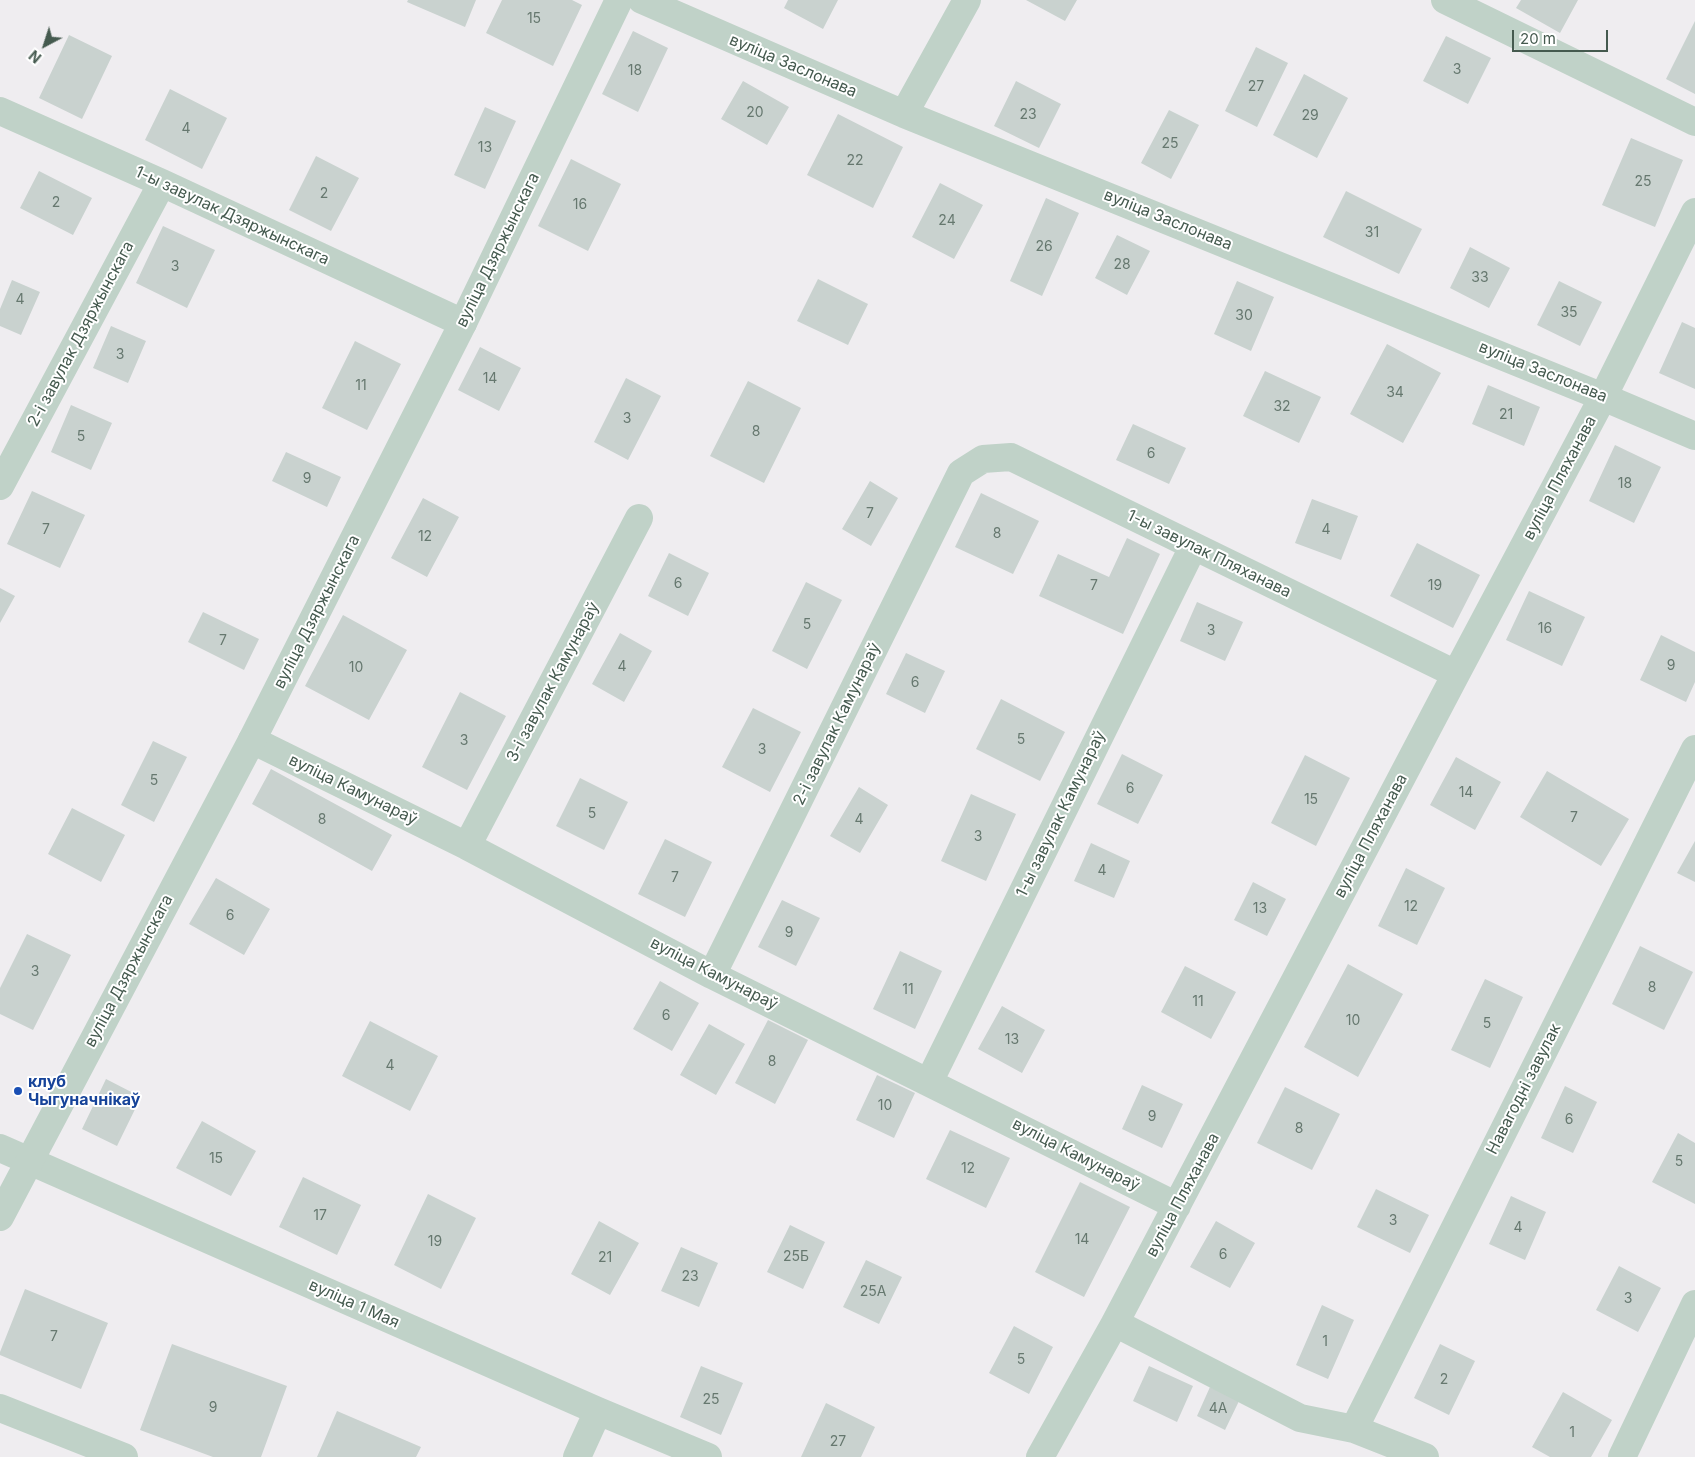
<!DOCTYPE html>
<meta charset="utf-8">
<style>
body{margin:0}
#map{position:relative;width:1695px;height:1457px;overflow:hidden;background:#efedf0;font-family:Inter,sans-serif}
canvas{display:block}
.north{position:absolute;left:20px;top:20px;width:50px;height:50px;-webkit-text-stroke:4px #fff;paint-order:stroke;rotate:220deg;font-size:14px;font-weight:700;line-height:20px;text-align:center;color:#455a4f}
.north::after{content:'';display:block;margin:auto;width:18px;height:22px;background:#455a4f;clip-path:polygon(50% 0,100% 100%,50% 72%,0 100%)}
.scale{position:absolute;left:1512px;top:30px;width:96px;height:22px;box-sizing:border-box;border:2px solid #455a4f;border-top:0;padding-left:6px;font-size:15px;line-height:18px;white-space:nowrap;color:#455a4f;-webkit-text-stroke:4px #fff;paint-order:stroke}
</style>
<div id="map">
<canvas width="1695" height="1457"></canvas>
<div class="north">N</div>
<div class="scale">20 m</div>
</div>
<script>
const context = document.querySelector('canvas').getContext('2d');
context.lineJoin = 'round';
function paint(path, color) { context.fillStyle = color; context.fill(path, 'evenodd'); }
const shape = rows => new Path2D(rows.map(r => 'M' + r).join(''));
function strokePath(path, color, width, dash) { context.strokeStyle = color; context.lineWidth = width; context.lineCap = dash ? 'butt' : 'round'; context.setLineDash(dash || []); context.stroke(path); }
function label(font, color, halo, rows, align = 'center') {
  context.font = font + ' Inter,sans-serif'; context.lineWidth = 4; context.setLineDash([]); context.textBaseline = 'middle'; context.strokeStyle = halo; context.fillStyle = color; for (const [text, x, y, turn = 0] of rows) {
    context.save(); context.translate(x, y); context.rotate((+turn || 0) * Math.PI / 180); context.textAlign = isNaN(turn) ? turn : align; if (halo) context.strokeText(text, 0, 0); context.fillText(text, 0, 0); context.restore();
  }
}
const building = shape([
 [408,0,476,0,465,27,407,2],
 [502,0,572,0,582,5,553,66,486,33],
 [788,0,838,0,823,29,784,8],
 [1026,0,1077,0,1065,21],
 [1521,0,1578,0,1560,33,1516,8],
 [1695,21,1695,94,1666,79],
 [633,31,668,48,638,112,602,94],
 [69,35,112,56,82,119,39,98],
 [1446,36,1491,58,1468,104,1423,81],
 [1256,47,1288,63,1257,127,1225,111],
 [1304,74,1348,98,1317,158,1273,135],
 [743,81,789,107,767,145,721,119],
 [1016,81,1061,104,1039,148,994,126],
 [170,89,227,118,202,169,145,140],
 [485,107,516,121,485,189,454,175],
 [1169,110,1199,125,1171,179,1141,163],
 [838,114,903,147,873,208,807,175],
 [1631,138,1683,160,1655,227,1602,205],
 [316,156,359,178,331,231,289,210],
 [571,159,621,184,588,251,538,226],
 [39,171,92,198,73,235,20,208],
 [940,183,983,205,954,259,912,237],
 [1346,191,1422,229,1399,274,1323,237],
 [1046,198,1079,213,1042,296,1010,281],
 [163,226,215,250,187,308,136,283],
 [1117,235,1150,251,1127,295,1095,278],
 [1470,247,1510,268,1489,308,1450,288],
 [818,279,868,304,848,345,797,321],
 [12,280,40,292,21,335,0,326,0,309],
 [1237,281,1274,297,1251,351,1214,334],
 [1559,281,1602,302,1580,346,1537,325],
 [1682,322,1695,328,1695,389,1659,373],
 [111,326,146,341,128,383,93,368],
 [355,341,401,364,367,430,322,408],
 [1387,344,1441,373,1403,443,1350,414],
 [480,347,521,368,499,411,458,390],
 [1265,371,1321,397,1299,443,1243,416],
 [626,378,661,396,628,460,594,442],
 [748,381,801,408,764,483,710,456],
 [1488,385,1540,407,1524,446,1472,424],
 [71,405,112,423,91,470,51,452],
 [1133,424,1186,448,1169,484,1116,460],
 [1615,445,1661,467,1634,523,1589,501],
 [286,452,341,477,327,507,272,481],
 [870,481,898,498,871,546,842,529],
 [32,491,85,515,60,568,7,544],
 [981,493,1039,521,1013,574,955,547],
 [423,498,459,517,427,577,391,558],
 [1312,499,1358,516,1341,560,1295,543],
 [1127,538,1160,554,1123,634,1039,596,1058,554,1109,577],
 [1417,543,1480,575,1453,628,1390,596],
 [669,553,709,573,688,616,648,596],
 [806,582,842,600,807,669,772,651],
 [0,588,15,596,0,623],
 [1529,591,1585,617,1562,666,1506,640],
 [1197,602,1243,622,1225,661,1180,641],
 [203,612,259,639,244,670,188,642],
 [343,615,407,650,369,720,305,686],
 [620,633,652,651,624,702,592,684],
 [1661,635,1695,652,1695,682,1686,702,1640,680],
 [906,653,945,671,925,713,886,694],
 [460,692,506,716,467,790,422,767],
 [1001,699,1065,732,1040,781,976,749],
 [753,708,801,732,770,792,722,767],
 [153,741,187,757,154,822,121,805],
 [1122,754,1163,775,1138,824,1097,804],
 [1305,755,1350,778,1316,846,1271,823],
 [1456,757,1501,782,1475,830,1430,805],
 [271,769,392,835,372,871,252,804],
 [1547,771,1629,819,1601,866,1520,817],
 [580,778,628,802,604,850,556,826],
 [859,787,888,805,860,853,830,836],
 [971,794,1016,814,986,881,941,861],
 [72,808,125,835,101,882,48,854],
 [665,839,712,862,685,917,638,894],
 [1695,841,1695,882,1677,873],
 [1091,843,1130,861,1114,898,1074,881],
 [1406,868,1445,888,1417,945,1378,926],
 [216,878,270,909,244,955,189,924],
 [1253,882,1286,899,1267,936,1234,920],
 [782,900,820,918,796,966,758,947],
 [27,934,71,955,33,1030,0,1014,0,988],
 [1640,946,1693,972,1664,1030,1612,1004],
 [900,951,942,971,915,1029,873,1009],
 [1348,964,1403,994,1358,1077,1304,1047],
 [1185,966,1236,992,1211,1039,1161,1012],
 [1485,979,1523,997,1490,1068,1451,1050],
 [660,981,699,1003,672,1051,633,1029],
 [1002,1006,1045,1030,1022,1073,978,1049],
 [768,1020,808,1040,775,1104,735,1083],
 [370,1021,438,1056,410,1111,342,1076],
 [709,1024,745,1044,716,1095,680,1075],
 [877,1075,915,1093,894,1138,856,1120],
 [106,1079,141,1097,117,1146,82,1129],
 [1142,1085,1183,1104,1162,1148,1122,1129],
 [1565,1086,1597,1102,1573,1153,1541,1138],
 [1285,1087,1340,1114,1312,1170,1257,1143],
 [202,1121,256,1151,231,1196,176,1168],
 [950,1130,1010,1158,986,1208,926,1179],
 [1678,1133,1695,1143,1695,1204,1652,1182],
 [303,1177,361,1205,337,1255,279,1227],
 [1080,1182,1130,1207,1084,1297,1035,1272],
 [1376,1189,1429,1215,1410,1253,1357,1227],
 [428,1194,476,1218,441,1289,394,1265],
 [1511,1196,1546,1212,1525,1260,1489,1244],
 [599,1221,639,1243,610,1295,571,1274],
 [1216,1221,1255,1243,1230,1288,1190,1267],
 [790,1225,825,1242,803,1289,767,1272],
 [681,1247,718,1263,699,1307,661,1291],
 [866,1260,902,1277,879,1324,843,1307],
 [1619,1266,1661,1288,1638,1332,1596,1310],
 [25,1289,108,1323,81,1389,0,1355,0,1352],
 [1322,1305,1354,1320,1328,1379,1296,1365],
 [1014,1326,1053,1347,1029,1394,989,1373],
 [172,1344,287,1386,261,1457,213,1457,140,1430],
 [1440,1344,1475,1361,1449,1415,1414,1398],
 [701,1366,743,1383,721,1435,680,1417],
 [1149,1366,1193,1386,1177,1422,1133,1401],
 [1210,1387,1239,1401,1225,1430,1197,1416],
 [1563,1392,1612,1420,1591,1457,1550,1457,1532,1447],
 [826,1403,875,1427,861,1457,801,1457],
 [337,1411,421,1447,416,1457,317,1457]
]);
const minor = shape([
 [642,0,904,114,1603,397,1695,436],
 [1445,0,1695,122],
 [0,111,162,183,463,323],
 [904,114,967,0],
 [0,486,162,183],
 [252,740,467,846,712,975,1177,1206],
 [467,846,639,518],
 [712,975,961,473,983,459,1011,457,1456,674],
 [929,1082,1193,547],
 [0,1148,598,1411,708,1457],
 [1115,1323,1300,1418,1354,1429,1425,1457],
 [1354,1429,1695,749],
 [577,1457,598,1411],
 [1040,1457,1115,1323,1456,674,1603,397,1695,212],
 [1622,1457,1695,1304]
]);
const tertiary = shape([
 [0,1217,252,740,463,323,619,0],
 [0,1408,124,1457]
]);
const markers = [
 [18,1091,5,"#1a4fb4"]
];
const numberNames = [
 ["15",534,19],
 ["3",1457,70],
 ["18",635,71],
 ["27",1256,87],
 ["20",755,113],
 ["23",1028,115],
 ["29",1310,116],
 ["4",186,129],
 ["25",1170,144],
 ["13",485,148],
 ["22",855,161],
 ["25",1643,182],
 ["2",324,194],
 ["2",56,203],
 ["16",580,205],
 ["24",947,221],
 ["31",1372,233],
 ["26",1044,247],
 ["28",1122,265],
 ["3",175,267],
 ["33",1480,278],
 ["4",20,300],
 ["35",1569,313],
 ["30",1244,316],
 ["3",120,355],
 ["14",490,379],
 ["11",361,386],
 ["34",1395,393],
 ["32",1282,407],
 ["21",1506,415],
 ["3",627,419],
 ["8",756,432],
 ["5",81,437],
 ["6",1151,454],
 ["9",307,479],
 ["18",1625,484],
 ["7",870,514],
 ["7",46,530],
 ["4",1326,530],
 ["8",997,534],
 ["12",425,537],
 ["6",678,584],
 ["7",1094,586],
 ["19",1435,586],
 ["5",807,625],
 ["16",1545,629],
 ["3",1211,631],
 ["7",223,641],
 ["9",1671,666],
 ["4",622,667],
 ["10",356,668],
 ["6",915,683],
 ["5",1021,740],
 ["3",464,741],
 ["3",762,750],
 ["5",154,781],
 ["6",1130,789],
 ["14",1466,793],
 ["15",1311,800],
 ["5",592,814],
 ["7",1574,818],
 ["8",322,820],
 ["4",859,820],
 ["3",978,837],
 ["4",1102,871],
 ["7",675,878],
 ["12",1411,907],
 ["13",1260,909],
 ["6",230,916],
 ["9",789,933],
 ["3",35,972],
 ["8",1652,988],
 ["11",908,990],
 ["11",1198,1002],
 ["6",666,1016],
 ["10",1353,1021],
 ["5",1487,1024],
 ["13",1012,1040],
 ["8",772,1062],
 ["4",390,1066],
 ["10",885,1106],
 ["9",1152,1117],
 ["6",1569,1120],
 ["8",1299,1129],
 ["15",216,1159],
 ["5",1679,1162],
 ["12",968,1169],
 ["17",320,1216],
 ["3",1393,1221],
 ["4",1518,1228],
 ["14",1082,1240],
 ["19",435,1242],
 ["6",1223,1255],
 ["25Б",796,1257],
 ["21",605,1258],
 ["23",690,1277],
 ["25А",873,1292],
 ["3",1628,1299],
 ["7",54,1337],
 ["1",1325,1342],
 ["5",1021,1360],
 ["2",1444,1380],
 ["25",711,1400],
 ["9",213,1408],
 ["4А",1218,1409],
 ["1",1572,1433],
 ["27",838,1442]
];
const streetNames = [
 ["вуліца Заслонава",793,66,23],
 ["1-ы завулак Дзяржынскага",232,216,25],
 ["вуліца Заслонава",1168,220,22],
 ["вуліца Дзяржынскага",498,250,-64],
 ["2-і завулак Дзяржынскага",81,334,-62],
 ["вуліца Заслонава",1543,372,22],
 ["вуліца Пляханава",1560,478,-62],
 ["1-ы завулак Пляханава",1209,554,26],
 ["вуліца Дзяржынскага",317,612,-63],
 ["3-і завулак Камунараў",553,682,-62],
 ["2-і завулак Камунараў",837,724,-64],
 ["вуліца Камунараў",353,790,26],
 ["1-ы завулак Камунараў",1061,814,-64],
 ["вуліца Пляханава",1371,836,-62],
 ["вуліца Дзяржынскага",129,971,-62],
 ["вуліца Камунараў",714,974,27],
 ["Навагодні завулак",1524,1089,-63],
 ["вуліца Камунараў",1076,1155,27],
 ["вуліца Пляханава",1183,1195,-62],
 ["вуліца 1 Мая",354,1304,24]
];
const transitNames = [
 ["клуб",28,1082],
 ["Чыгуначнікаў",28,1100]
];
paint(building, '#c9d2cf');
strokePath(minor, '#c0d2c8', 28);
strokePath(tertiary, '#c0d2c8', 28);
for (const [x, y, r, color] of markers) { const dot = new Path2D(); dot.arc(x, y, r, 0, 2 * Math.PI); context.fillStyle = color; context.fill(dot); strokePath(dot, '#fff', 2); }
label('14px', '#66786f', null, numberNames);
label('16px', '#455a4f', '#fff', streetNames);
label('bold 16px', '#164399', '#fff', transitNames, 'left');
</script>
